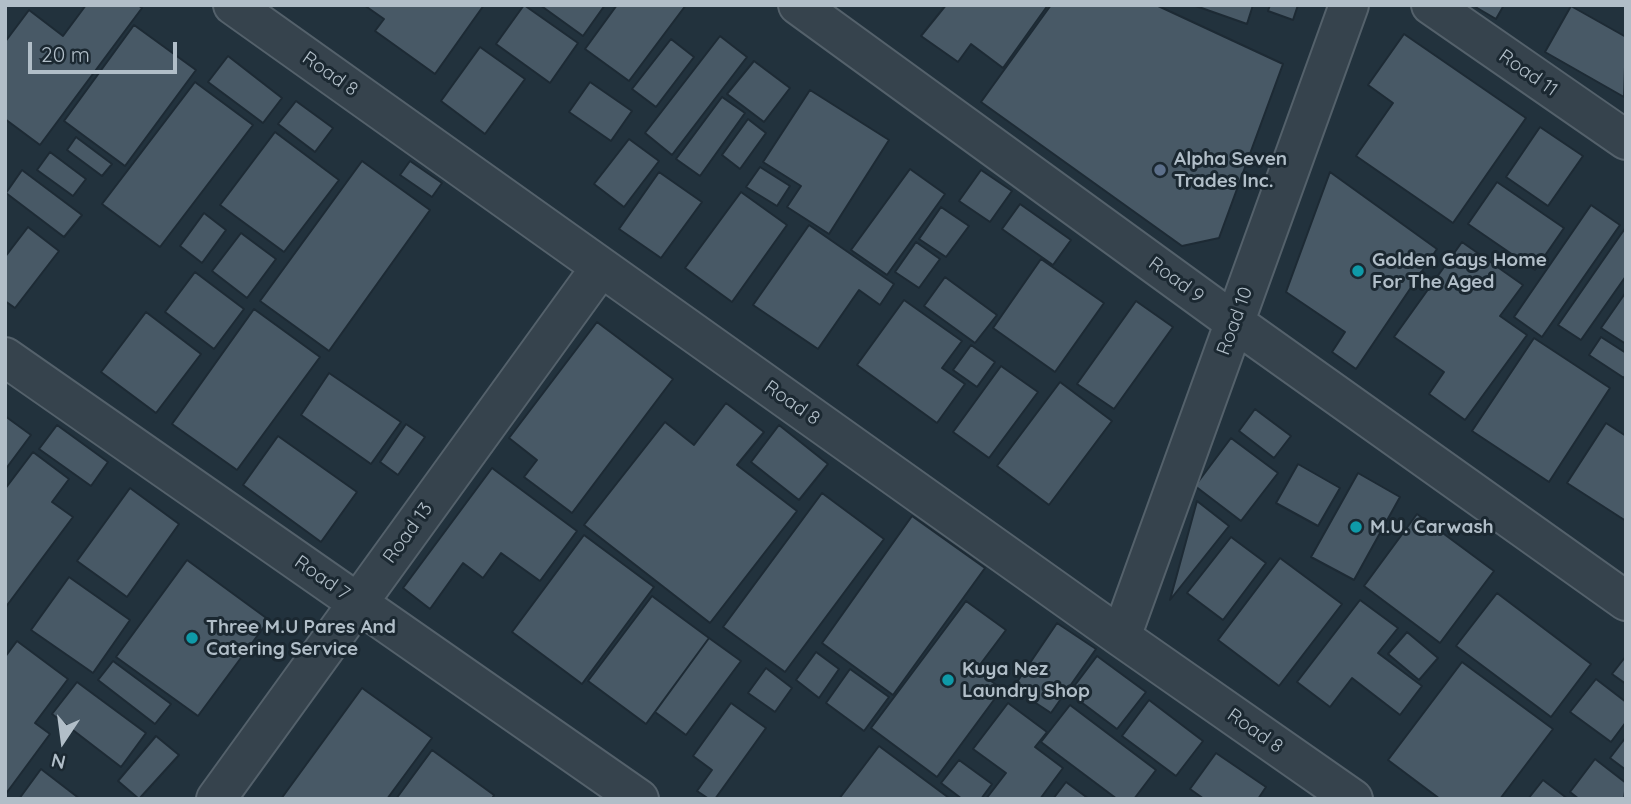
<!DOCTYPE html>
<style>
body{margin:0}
#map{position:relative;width:1631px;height:804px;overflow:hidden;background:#22323d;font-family:Quicksand,sans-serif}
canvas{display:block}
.frame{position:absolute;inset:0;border:7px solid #b1bec8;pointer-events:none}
.north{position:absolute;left:28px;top:706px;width:70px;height:70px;-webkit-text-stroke:5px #1b2831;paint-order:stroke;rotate:193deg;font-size:19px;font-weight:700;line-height:28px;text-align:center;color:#b1bec8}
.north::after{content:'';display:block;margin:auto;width:24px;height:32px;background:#b1bec8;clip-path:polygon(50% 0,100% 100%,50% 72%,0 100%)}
.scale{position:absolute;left:28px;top:42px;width:149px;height:32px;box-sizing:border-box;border:4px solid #b1bec8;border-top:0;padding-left:9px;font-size:21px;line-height:24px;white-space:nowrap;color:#b1bec8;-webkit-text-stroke:5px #1b2831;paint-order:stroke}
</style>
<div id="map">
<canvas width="1631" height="804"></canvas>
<div class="frame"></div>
<div class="north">N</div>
<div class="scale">20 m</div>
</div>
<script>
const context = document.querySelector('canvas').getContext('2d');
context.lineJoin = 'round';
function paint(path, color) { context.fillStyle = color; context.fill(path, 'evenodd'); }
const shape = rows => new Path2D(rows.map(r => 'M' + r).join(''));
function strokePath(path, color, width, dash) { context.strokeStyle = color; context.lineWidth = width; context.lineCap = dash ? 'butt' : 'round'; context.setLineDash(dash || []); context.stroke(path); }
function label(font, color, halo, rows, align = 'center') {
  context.font = font + ' Quicksand,sans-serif'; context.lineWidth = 6; context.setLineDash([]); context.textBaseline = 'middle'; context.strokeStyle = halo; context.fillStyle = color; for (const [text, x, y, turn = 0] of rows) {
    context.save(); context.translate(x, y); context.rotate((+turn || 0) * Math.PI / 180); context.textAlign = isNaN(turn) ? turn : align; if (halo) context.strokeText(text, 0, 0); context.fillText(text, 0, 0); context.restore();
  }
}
const building = shape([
 [86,5,138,5,142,8,40,145,5,119,5,42,29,10,63,36,86,5],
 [364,5,484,5,435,74,375,31,384,19,364,5],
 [524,5,578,43,550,83,496,44,524,5],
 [540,5,605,5,583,36,540,5],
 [617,5,686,5,629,81,585,49,617,5],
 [946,5,1048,5,1003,68,971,44,958,62,921,36,946,5],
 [1051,5,1156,5,1283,64,1219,238,1182,246,981,102,1051,5],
 [1193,5,1253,5,1247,24,1193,5],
 [1270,5,1298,5,1293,20,1268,11,1270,5],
 [1472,5,1504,5,1496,19,1472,5],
 [1571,6,1626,37,1624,97,1545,52,1571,6],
 [134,25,196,70,125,166,64,121,134,25],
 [1404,34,1526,118,1453,223,1356,156,1393,103,1368,85,1404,34],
 [720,36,747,57,672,155,645,133,720,36],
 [671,39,694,57,656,107,632,89,671,39],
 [480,47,525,79,485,134,441,101,480,47],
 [228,56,282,98,263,123,208,82,228,56],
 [754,61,790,88,764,122,727,94,754,61],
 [195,82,253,125,160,247,102,204,195,82],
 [590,82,632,111,611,141,569,112,590,82],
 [810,90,889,140,829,234,787,207,801,186,763,162,810,90],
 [722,97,745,113,700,176,676,159,722,97],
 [296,101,333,128,315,152,278,124,296,101],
 [748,119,766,133,740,169,722,155,748,119],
 [1540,127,1583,156,1548,206,1506,177,1540,127],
 [275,132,339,180,284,252,220,205,275,132],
 [76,137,112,164,102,176,67,150,76,137],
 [629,139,659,161,624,207,594,184,629,139],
 [50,152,86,179,73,196,37,170,50,152],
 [362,161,430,210,329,351,260,301,362,161],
 [410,161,442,183,432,197,400,175,410,161],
 [760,167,790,186,777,206,746,187,760,167],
 [910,169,945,194,887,275,851,250,910,169],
 [22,170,82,215,64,237,6,193,22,170],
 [981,170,1012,191,990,222,959,201,981,170],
 [659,172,702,202,661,258,619,229,659,172],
 [1330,172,1437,249,1356,369,1332,352,1345,332,1286,292,1330,172],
 [1497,182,1564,228,1535,270,1468,224,1497,182],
 [741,192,787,225,732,302,685,268,741,192],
 [1020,204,1071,240,1053,265,1002,229,1020,204],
 [1591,205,1620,225,1542,337,1514,317,1591,205],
 [941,207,969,226,946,257,919,239,941,207],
 [204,213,226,230,202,263,180,246,204,213],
 [809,225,894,284,880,305,859,290,818,349,753,305,809,225],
 [28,227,59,251,15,308,5,301,5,257,28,227],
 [1626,227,1626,276,1581,340,1558,325,1626,227],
 [241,233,276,259,247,298,212,271,241,233],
 [916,242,940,259,919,288,895,272,916,242],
 [1462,242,1523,285,1500,316,1527,335,1465,420,1429,394,1444,372,1394,337,1462,242],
 [1041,259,1104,303,1055,372,993,328,1041,259],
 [195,272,244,309,214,349,165,312,195,272],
 [945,277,997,315,975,343,924,306,945,277],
 [1626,292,1626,344,1601,328,1626,292],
 [904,300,962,341,942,368,965,384,937,423,857,365,904,300],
 [1136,301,1173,327,1114,409,1077,384,1136,301],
 [254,309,320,357,237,470,172,424,254,309],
 [146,312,201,354,156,413,101,372,146,312],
 [597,322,673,379,572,513,524,477,537,460,509,438,597,322],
 [1601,337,1626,353,1626,374,1624,378,1589,355,1601,337],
 [1534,338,1610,388,1549,482,1472,431,1534,338],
 [971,345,995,362,977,387,953,370,971,345],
 [1001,366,1038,392,989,458,953,432,1001,366],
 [329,373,401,422,371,464,301,415,329,373],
 [1060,382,1112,421,1049,505,997,466,1060,382],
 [726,403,764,432,737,465,797,511,710,623,584,525,665,422,694,445,726,403],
 [1255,409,1291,436,1274,458,1239,431,1255,409],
 [5,416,31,435,5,470,5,416],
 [1606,423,1626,436,1626,521,1567,483,1606,423],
 [406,424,425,437,398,475,380,462,406,424],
 [57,425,108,462,91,486,39,449,57,425],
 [779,425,828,464,799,500,751,462,779,425],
 [278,436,357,492,321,542,243,485,278,436],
 [1231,438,1278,473,1241,521,1195,486,1231,438],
 [33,452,69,479,52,502,73,517,5,608,5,489,33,452],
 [1298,464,1340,488,1318,526,1276,503,1298,464],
 [492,468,577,531,540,581,501,553,483,578,463,563,430,609,403,588,492,468],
 [1358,473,1400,497,1354,580,1311,557,1358,473],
 [130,488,179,524,127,597,77,561,130,488],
 [822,493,884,539,785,672,723,627,822,493],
 [1197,501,1229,526,1170,600,1197,501],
 [1417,514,1494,571,1440,643,1364,586,1417,514],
 [912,516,985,568,893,695,822,643,912,516],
 [584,535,654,587,582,684,512,632,584,535],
 [1231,537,1266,563,1223,620,1187,593,1231,537],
 [1280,558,1342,604,1279,686,1218,640,1280,558],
 [187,560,269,620,198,716,116,657,187,560],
 [69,577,130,620,93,673,31,630,69,577],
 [1497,593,1591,664,1551,717,1456,646,1497,593],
 [652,596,709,638,646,724,588,681,652,596],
 [1360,600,1398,628,1378,653,1422,686,1400,715,1352,678,1330,707,1297,682,1360,600],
 [966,601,1006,630,976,670,1002,689,937,777,871,728,966,601],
 [1057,623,1096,649,1051,713,1013,688,1057,623],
 [1407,632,1438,658,1419,680,1388,654,1407,632],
 [709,638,741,661,686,735,655,712,709,638],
 [17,641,68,679,35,723,50,734,5,795,5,657,17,641],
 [816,652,839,669,819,698,796,680,816,652],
 [1097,656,1146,692,1117,729,1069,693,1097,656],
 [1626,656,1626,684,1612,674,1626,656],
 [113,661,171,704,155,724,98,680,113,661],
 [1462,662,1553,729,1500,799,1440,799,1388,760,1462,662],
 [766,668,792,688,775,712,748,693,766,668],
 [850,669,889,697,864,731,826,703,850,669],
 [1596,679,1626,702,1626,722,1611,742,1570,712,1596,679],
 [77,682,146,733,121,767,52,714,77,682],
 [362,688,432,738,387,799,281,799,362,688],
 [1149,700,1203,741,1176,776,1122,736,1149,700],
 [731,703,766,728,715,799,709,799,697,791,712,770,693,756,731,703],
 [1008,703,1047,732,1035,747,1063,768,1040,799,986,799,1006,773,973,749,1008,703],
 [1070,705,1156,770,1134,799,1117,799,1041,742,1070,705],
 [156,736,179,755,139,799,118,781,156,736],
 [1626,737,1626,770,1610,758,1626,737],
 [879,746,949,798,948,799,839,799,879,746],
 [432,750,494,795,492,799,396,799,432,750],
 [1216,753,1266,787,1258,799,1204,799,1190,789,1216,753],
 [1595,759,1626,783,1624,799,1579,799,1570,792,1595,759],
 [959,760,992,784,981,799,962,799,941,783,959,760],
 [41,769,80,799,19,799,41,769],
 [1543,780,1568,799,1528,799,1543,780],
 [1066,782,1089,799,1053,799,1066,782]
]);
const minor = shape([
 [233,5,1121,637,1353,799],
 [798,5,1234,322,1626,601],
 [1431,5,1626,140],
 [5,357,639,799],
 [1121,637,1349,5],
 [216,799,601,267]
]);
const markers = [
 [1160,170,7,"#5c6f8a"],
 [1358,271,7,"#0f9aa8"],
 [1356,527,7,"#0f9aa8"],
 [192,638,7,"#0f9aa8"],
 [948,680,7,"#0f9aa8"]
];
const streetNames = [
 ["Road 11",1528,73,35],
 ["Road 8",330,74,35],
 ["Road 9",1176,280,36],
 ["Road 10",1235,321,-70],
 ["Road 8",792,403,35],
 ["Road 13",408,533,-54],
 ["Road 7",322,578,35],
 ["Road 8",1255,731,35]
];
const poiNames = [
 ["Alpha Seven",1174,159],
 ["Trades Inc.",1174,181],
 ["Golden Gays Home",1372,260],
 ["For The Aged",1372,282],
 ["M.U. Carwash",1370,527],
 ["Three M.U Pares And",206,627],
 ["Catering Service",206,649],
 ["Kuya Nez",962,669],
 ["Laundry Shop",962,691]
];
paint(building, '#485966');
strokePath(building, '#1d2a34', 2);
strokePath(minor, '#54616b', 42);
strokePath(minor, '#36434d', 38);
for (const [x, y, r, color] of markers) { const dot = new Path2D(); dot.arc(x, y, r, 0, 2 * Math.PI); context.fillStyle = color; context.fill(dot); strokePath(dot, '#1b2831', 2.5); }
label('19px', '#b1bec8', '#1b2831', streetNames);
label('bold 19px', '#b1bec8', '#1b2831', poiNames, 'left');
</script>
